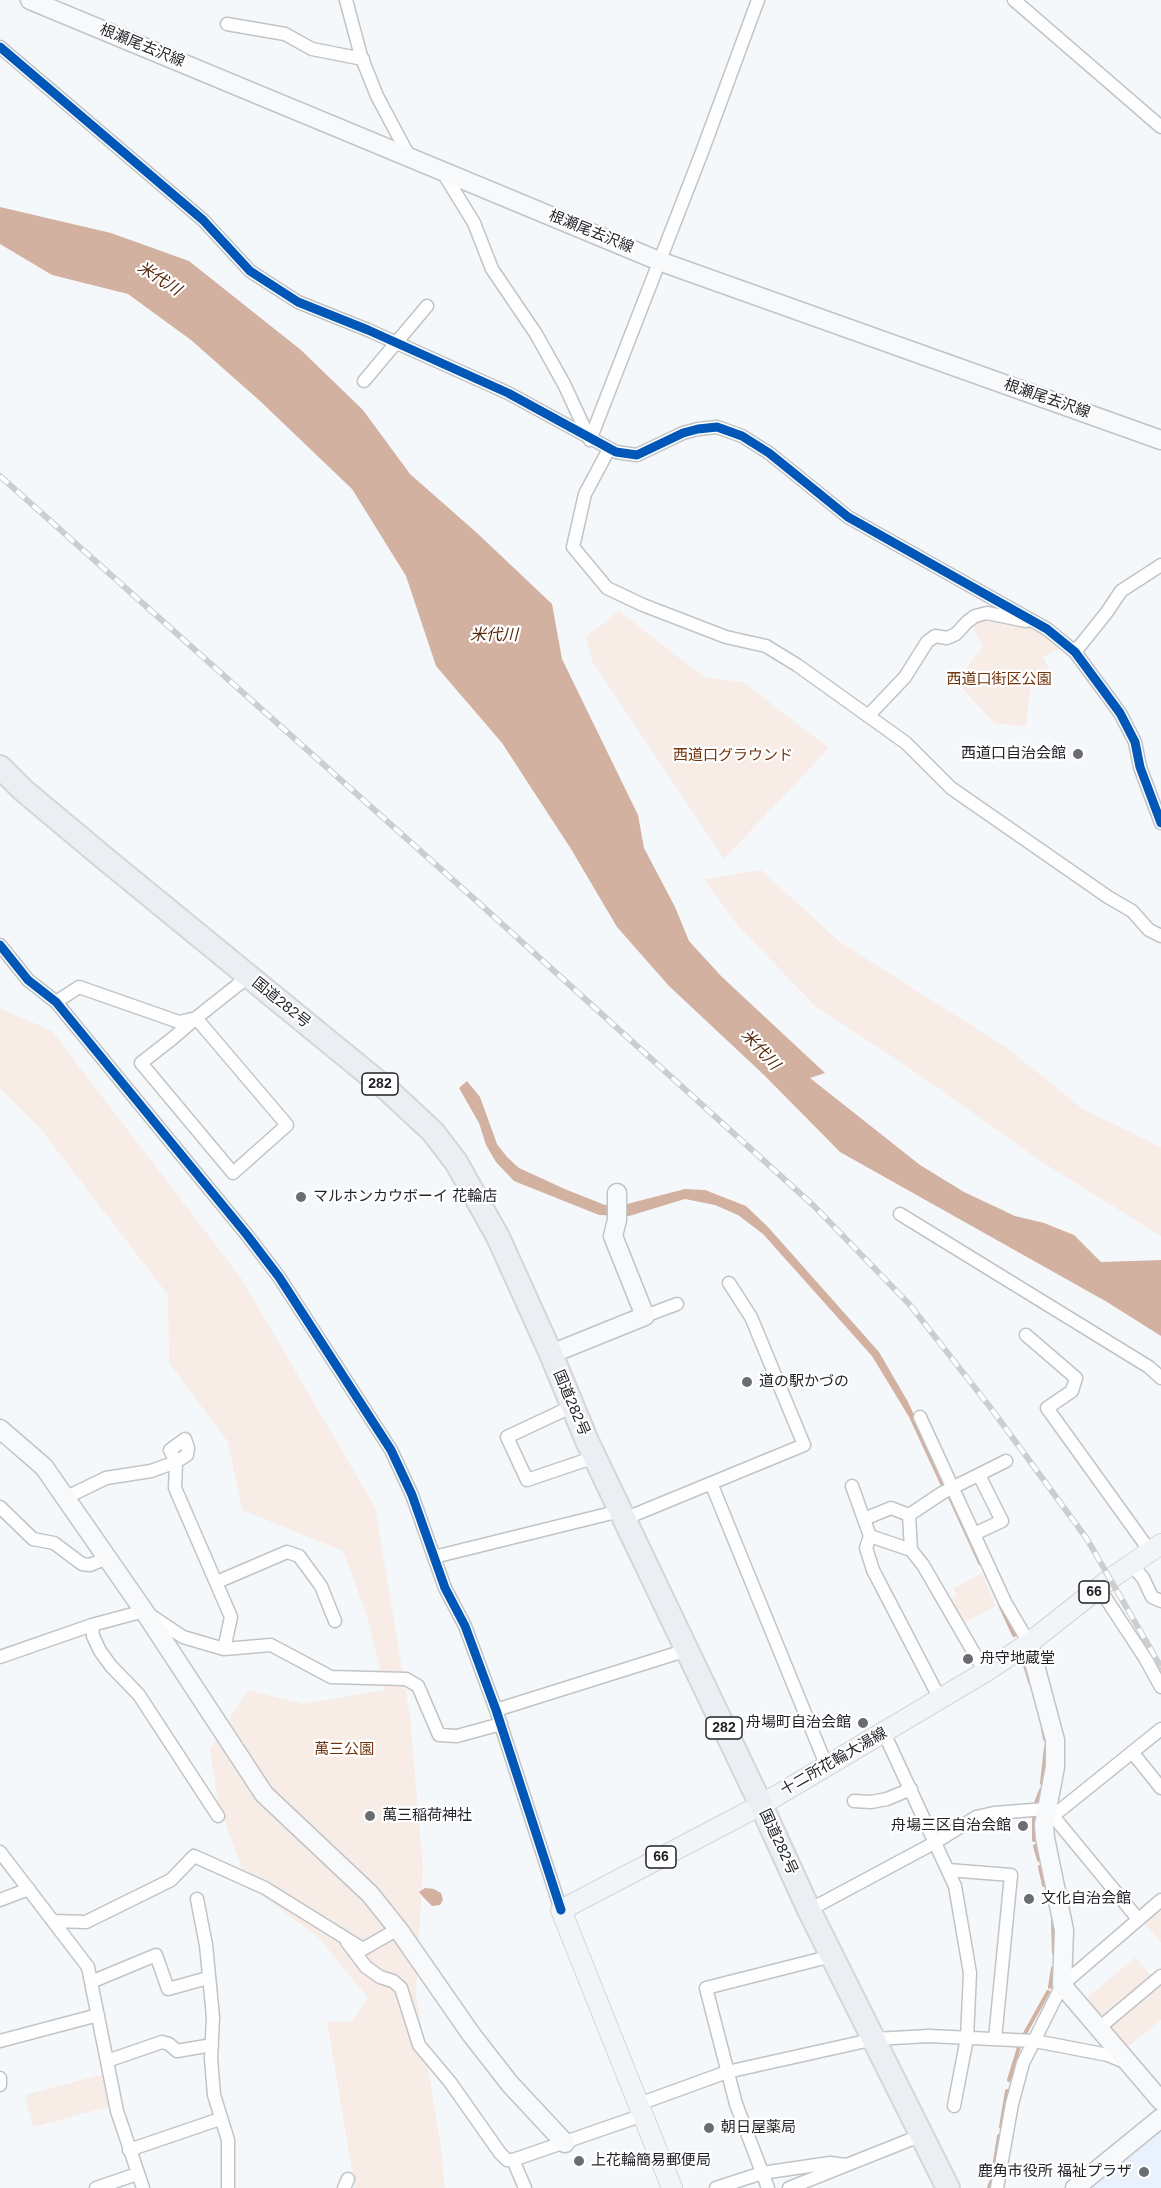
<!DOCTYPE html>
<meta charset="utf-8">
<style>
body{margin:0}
canvas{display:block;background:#f5f8fb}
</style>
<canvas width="1161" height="2188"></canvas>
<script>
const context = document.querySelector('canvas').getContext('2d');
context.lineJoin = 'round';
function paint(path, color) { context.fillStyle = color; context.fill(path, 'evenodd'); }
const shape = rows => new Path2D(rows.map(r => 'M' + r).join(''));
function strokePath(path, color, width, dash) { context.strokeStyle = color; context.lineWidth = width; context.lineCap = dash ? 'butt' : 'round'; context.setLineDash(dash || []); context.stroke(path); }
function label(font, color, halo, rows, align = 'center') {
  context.font = font + ' Arial,"Noto Sans JP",sans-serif'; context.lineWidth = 4.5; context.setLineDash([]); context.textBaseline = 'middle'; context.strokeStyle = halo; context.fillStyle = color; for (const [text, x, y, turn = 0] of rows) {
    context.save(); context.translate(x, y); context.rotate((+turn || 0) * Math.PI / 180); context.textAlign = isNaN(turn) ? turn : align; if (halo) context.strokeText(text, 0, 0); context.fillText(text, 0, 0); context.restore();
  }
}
const built = shape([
 [1161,2118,1161,2188,1085,2188]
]);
const green = shape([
 [619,611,704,677,743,682,829,748,724,859,593,663,586,637],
 [992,615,1044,631,1062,648,1043,657,1051,674,1031,684,1026,726,995,724,961,687,960,677,983,646,970,623],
 [761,870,840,942,1007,1048,1083,1109,1161,1147,1161,1236,1045,1164,905,1065,816,1007,738,926,704,879],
 [0,1008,52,1031,241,1278,375,1507,410,1715,423,1868,416,1994,441,2147,445,2188,355,2188,327,2022,352,2021,368,1998,319,1938,247,1884,218,1802,210,1749,248,1690,304,1704,385,1690,368,1619,343,1551,242,1510,228,1442,169,1363,168,1295,39,1127,0,1088],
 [982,1573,996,1606,962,1624,949,1600,957,1595,953,1589],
 [1161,1906,1161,1943,1143,1921],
 [1136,1957,1152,1978,1106,2015,1096,2014,1084,2000],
 [1161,1983,1161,2020,1124,2050,1109,2034,1111,2025],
 [104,2074,112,2106,33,2127,25,2095]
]);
const water = shape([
 [0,207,111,233,189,261,301,350,363,410,410,474,477,533,552,604,562,659,638,815,644,848,675,907,689,941,721,976,825,1073,810,1078,920,1165,964,1192,1015,1216,1044,1223,1074,1235,1101,1262,1161,1260,1161,1336,1107,1302,840,1152,764,1075,669,986,617,927,571,849,502,743,436,666,406,576,352,489,260,401,191,340,128,294,52,275,0,244],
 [467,1081,480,1097,497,1144,507,1157,519,1168,567,1190,605,1205,627,1204,685,1189,705,1190,746,1206,768,1227,879,1352,908,1402,948,1487,942,1488,909,1417,872,1356,763,1234,738,1215,715,1205,685,1199,629,1216,599,1215,514,1181,496,1162,486,1145,479,1123,459,1088],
 [425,1888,434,1889,441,1893,443,1900,440,1905,432,1906,424,1898,419,1892]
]);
const stream = shape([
 [948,1493,980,1563],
 [1000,1605,1014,1635],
 [1025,1665,1030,1682],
 [1043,1729,1045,1739],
 [1042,1783,1046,1747],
 [1035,1806,1041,1790],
 [1034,1815,1034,1840],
 [1035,1846,1039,1860],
 [1040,1867,1044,1885],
 [1053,1921,1054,1953],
 [1050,1987,1053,1968],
 [1023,2037,1048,1992],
 [1009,2080,1019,2047],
 [1001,2127,1007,2091],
 [993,2174,999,2136],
 [989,2188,991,2182]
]);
const street = shape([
 [346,0,361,56,377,96,410,158],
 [1014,0,1161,127],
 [227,24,285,34,312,49,363,59],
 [0,47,203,220,250,271,298,302,368,330,508,393,616,452,637,455,683,433,698,429,717,427,742,436,769,453,848,517,1047,629,1075,652,1120,713,1135,742,1140,767,1161,823],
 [442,171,474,223,492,269,536,334,564,384,590,440],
 [364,381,427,306],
 [590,440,702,152,758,0],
 [609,449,585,494,573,547,607,588,643,605,726,637,766,646,797,665,906,743,951,788,1108,897,1132,911,1149,930,1161,936],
 [1075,652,1107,612,1121,591,1161,565],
 [868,716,905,677,927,642,935,636,947,638,956,634,967,622,975,616,987,613,1026,621],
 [0,945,28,980,56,1002,247,1235,279,1277,391,1450,412,1495,445,1588,465,1626,496,1710,561,1910],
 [56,1002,79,987,179,1022,196,1018,287,1125,233,1173,141,1063,173,1038,196,1018,249,976],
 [900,1214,1149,1367,1161,1378],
 [645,1316,677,1304],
 [1026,1335,1076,1378,1072,1391,1047,1408,1150,1551],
 [573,1406,507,1437,527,1480,595,1457],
 [920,1417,1005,1602,1029,1643],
 [711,1483,827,1767],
 [852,1486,870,1536,866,1548,873,1570,940,1699],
 [65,1498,106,1478,151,1471,176,1462,187,1455,188,1448,185,1439,170,1450,176,1462,175,1488,231,1617,224,1649],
 [0,1507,33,1539,54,1543,82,1564,90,1565,107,1558],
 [624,1519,804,1445,751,1317,729,1283],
 [864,1519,891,1508,909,1515],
 [974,1534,1002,1521,979,1475],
 [870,1536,911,1550,923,1565,985,1672],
 [911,1550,909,1515,942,1493,1006,1461],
 [434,1557,620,1511],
 [1131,1564,1143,1578,1152,1597,1161,1601],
 [217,1582,287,1552,299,1556,321,1586,335,1621],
 [1099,1588,1145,1658,1161,1687],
 [92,1625,93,1636,100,1651,111,1666,139,1695,218,1816],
 [0,1657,92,1625,144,1611,183,1637,224,1649,271,1645,331,1677,406,1679,418,1686,439,1735,457,1736,501,1724],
 [496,1710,687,1650],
 [884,1733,955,1886,970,1973,967,2038,954,2106],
 [1132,1752,1161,1788],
 [854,1801,871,1802,887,1799,911,1789],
 [1053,1816,1138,1919],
 [0,1852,88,1967,117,2111,143,2188],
 [948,1870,1011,1875,995,2039],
 [197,1899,206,1945,213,2017,211,2059,214,2095,228,2140,228,2188],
 [0,1900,29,1889],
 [809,1910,936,1842,976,1817,994,1813,1046,1809,1053,1816,1161,1729],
 [53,1921,86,1922,171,1880,194,1856,265,1888,363,1949,398,1929],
 [347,1942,366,1967,380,1977,393,1981,401,1988,419,2045,450,2082,500,2153,507,2160,513,2160],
 [91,1982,156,1955,168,1989,208,1978],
 [1099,2028,1161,1976],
 [0,2041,98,2015],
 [107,2061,162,2042,169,2044,177,2051,212,2045],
 [0,2078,0,2085],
 [639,2104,727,2072,875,2039,929,2036,1035,2041,1108,2055,1127,2063],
 [129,2150,220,2119],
 [96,2188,137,2174],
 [344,2188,348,2179],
 [525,2188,513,2160,643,2115],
 [716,2188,762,2173,830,2163,846,2165],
 [768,2188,736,2104,706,1988,832,1956],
 [789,2188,922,2135],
 [997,2188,1012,2104,1023,2063,1062,1985,1161,1900]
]);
const secondary = shape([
 [30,0,659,261,1161,440],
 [551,1354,645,1316,613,1236,617,1220,617,1193],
 [0,1429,44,1467,144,1611,264,1794,370,1894,398,1929,471,2034,510,2084,565,2143],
 [1029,1643,1055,1740,1055,1767,1044,1825,1045,1838,1064,1930,1062,1985,1161,2101],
 [1075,2188,1161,2118]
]);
const primary = shape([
 [672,2188,561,1910,761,1805,985,1672,1029,1643,1110,1579,1161,1544]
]);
const highway = shape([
 [0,767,23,790,103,857,389,1091,433,1132,456,1162,498,1237,551,1354,587,1441,761,1805,809,1910,948,2188]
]);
const rail = shape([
 [0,476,480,904,814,1206,910,1305,990,1407,1087,1539,1161,1667]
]);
const cycleway = shape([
 [0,47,203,220,250,271,298,302,368,330,508,393,616,452,637,455,683,433,698,429,717,427,742,436,769,453,848,517,1047,629,1075,652,1120,713,1135,742,1140,767,1161,823],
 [0,945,28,980,56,1002,247,1235,279,1277,391,1450,412,1495,445,1588,465,1626,496,1710,561,1910]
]);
const markers = [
 [1078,754,6,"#6a6c71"],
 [301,1197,6,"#6a6c71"],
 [747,1382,6,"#6a6c71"],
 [968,1659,6,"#6a6c71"],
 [863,1723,6,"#6a6c71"],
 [370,1816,6,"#6a6c71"],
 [1023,1826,6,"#6a6c71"],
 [1029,1899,6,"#6a6c71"],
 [709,2128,6,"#6a6c71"],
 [579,2161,6,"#6a6c71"],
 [1144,2172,6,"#6a6c71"]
];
const shields = [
 [380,1084,36],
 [1094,1592,30],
 [724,1728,36],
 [661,1857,30]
];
const shieldNames = [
 ["282",380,1084],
 ["66",1094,1592],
 ["282",724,1728],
 ["66",661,1857]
];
const streetNames = [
 ["根瀬尾去沢線",142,46,22],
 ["根瀬尾去沢線",591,232,22],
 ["根瀬尾去沢線",1047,399,19],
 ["国道282号",281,1003,39],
 ["国道282号",571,1403,67],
 ["十二所花輪大湯線",834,1762,-30],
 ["国道282号",778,1842,65]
];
const parkNames = [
 ["西道口街区公園",999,680],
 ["西道口グラウンド",733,756],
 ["萬三公園",344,1750]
];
const poiNames = [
 ["西道口自治会館",1066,754,"right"],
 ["マルホンカウボーイ 花輪店",313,1197],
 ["道の駅かづの",759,1382],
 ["舟守地蔵堂",980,1659],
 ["舟場町自治会館",851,1723,"right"],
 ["萬三稲荷神社",382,1816],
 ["舟場三区自治会館",1011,1826,"right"],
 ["文化自治会館",1041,1899],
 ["朝日屋薬局",721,2128],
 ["上花輪簡易郵便局",591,2161],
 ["鹿角市役所 福祉プラザ",1132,2172,"right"]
];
const waterNames = [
 ["米代川",159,279,33],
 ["米代川",494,636],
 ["米代川",760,1050,47]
];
paint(built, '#e9f1fd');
paint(green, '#f8ece7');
paint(water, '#d3b1a1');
strokePath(stream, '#d3b1a1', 4);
strokePath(street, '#c1c4c7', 15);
strokePath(secondary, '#c1c4c7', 21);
strokePath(primary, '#d3d5d6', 22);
strokePath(highway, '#d3d5d6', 26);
strokePath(street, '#fefefe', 12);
strokePath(secondary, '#f8f9fb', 18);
strokePath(primary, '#f2f5f8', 20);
strokePath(highway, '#ebeef3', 22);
strokePath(rail, '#cbcdce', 6);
strokePath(rail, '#fff', 4, [11]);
strokePath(cycleway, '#0057b8', 9);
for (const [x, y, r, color] of markers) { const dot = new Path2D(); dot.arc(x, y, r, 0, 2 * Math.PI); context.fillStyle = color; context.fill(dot); strokePath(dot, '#fff', 2); }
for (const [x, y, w] of shields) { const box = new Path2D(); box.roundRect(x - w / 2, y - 11, w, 22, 4.5); context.fillStyle = '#fff'; context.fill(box); strokePath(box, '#1f2126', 1.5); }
label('bold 14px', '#1f2126', null, shieldNames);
label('15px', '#1f2126', '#fff', streetNames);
label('15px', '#71340c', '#fff', parkNames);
label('15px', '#1f2126', '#fff', poiNames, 'left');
label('italic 16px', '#56270a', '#fff', waterNames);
</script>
